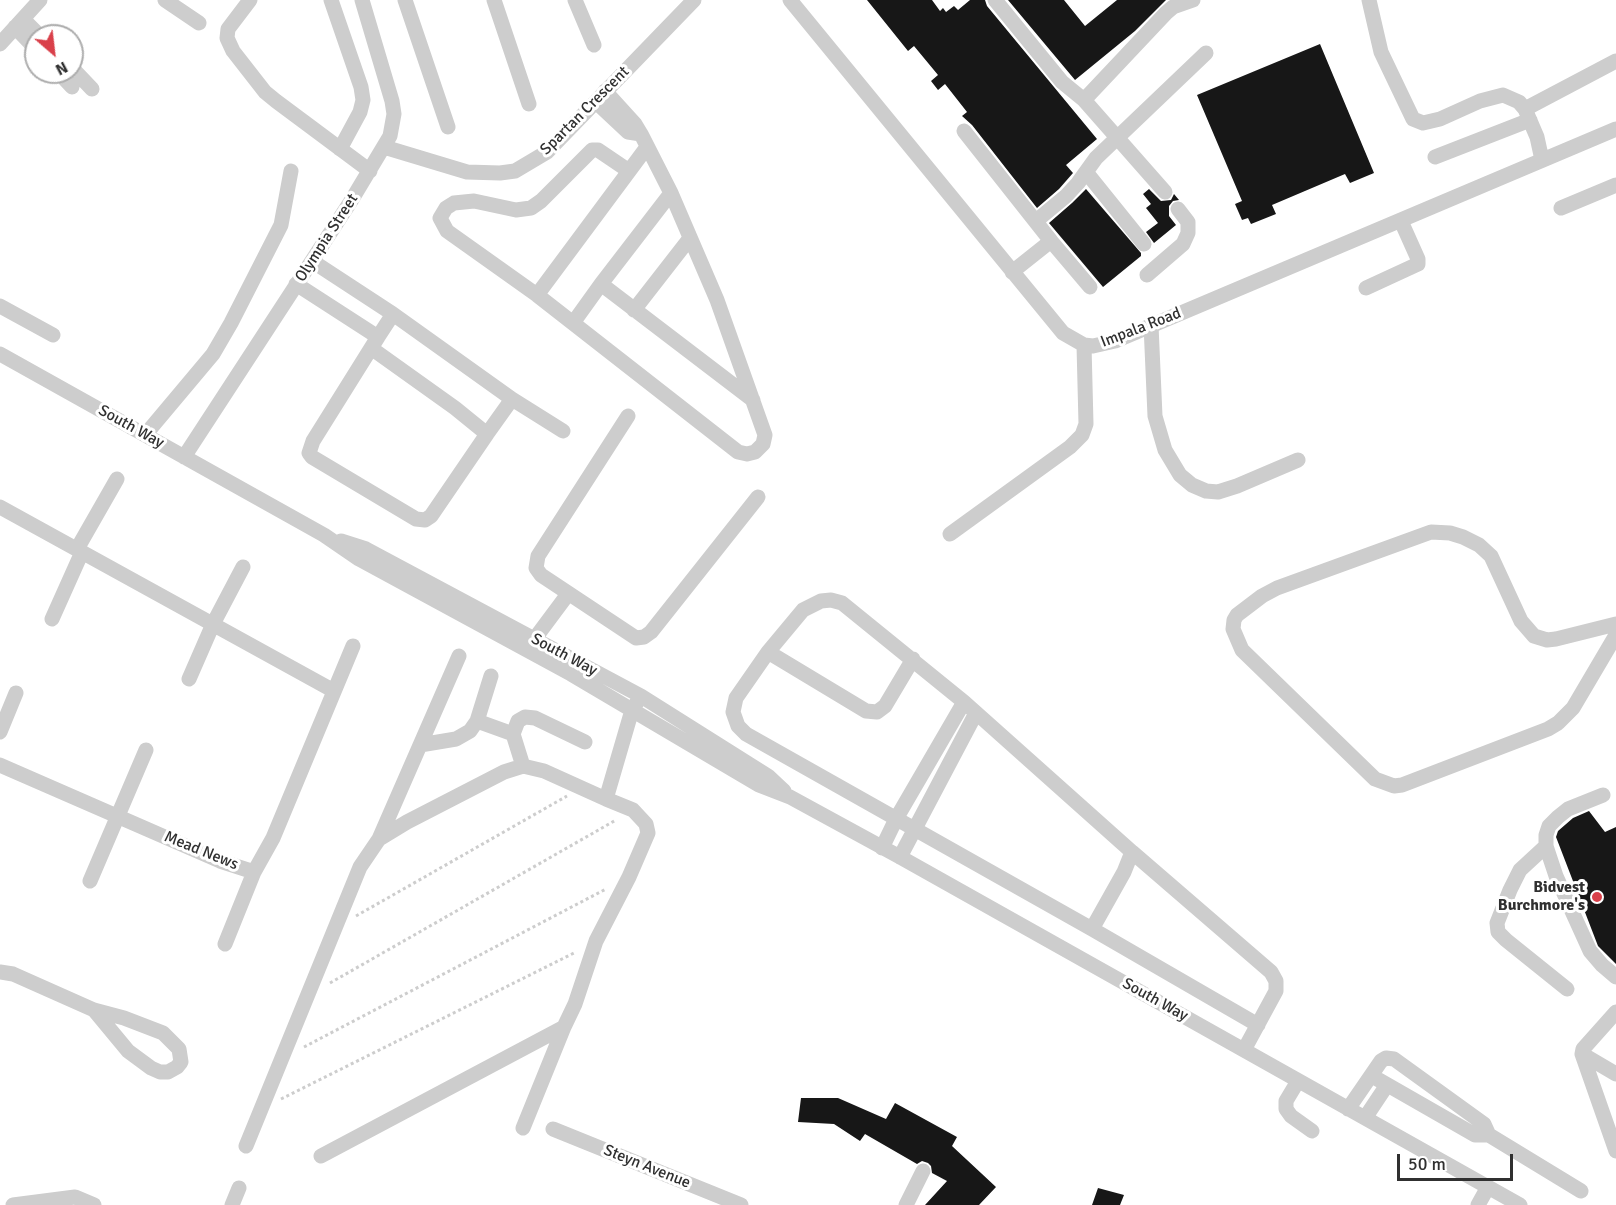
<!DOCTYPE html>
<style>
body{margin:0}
#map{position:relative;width:1616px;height:1205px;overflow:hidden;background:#fff;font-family:Signika,sans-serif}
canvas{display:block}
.north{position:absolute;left:24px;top:24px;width:60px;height:60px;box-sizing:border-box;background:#fff;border:2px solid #acacac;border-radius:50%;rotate:152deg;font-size:16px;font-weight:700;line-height:24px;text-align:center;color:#303030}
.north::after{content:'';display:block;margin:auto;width:21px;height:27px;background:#d9404a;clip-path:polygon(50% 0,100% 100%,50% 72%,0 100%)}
.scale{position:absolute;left:1397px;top:1154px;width:116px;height:27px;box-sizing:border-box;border:3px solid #303030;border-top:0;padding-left:8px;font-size:18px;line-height:21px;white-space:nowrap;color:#303030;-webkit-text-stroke:4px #fff;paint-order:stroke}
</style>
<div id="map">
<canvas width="1616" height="1205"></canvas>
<div class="north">N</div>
<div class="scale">50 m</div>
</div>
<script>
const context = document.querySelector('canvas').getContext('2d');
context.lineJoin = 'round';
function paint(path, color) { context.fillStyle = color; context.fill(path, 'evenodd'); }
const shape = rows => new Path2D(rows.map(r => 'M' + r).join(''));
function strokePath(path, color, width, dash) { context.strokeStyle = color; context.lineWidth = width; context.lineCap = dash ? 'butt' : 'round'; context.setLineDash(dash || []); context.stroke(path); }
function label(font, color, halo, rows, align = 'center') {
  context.font = font + ' Signika,sans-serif'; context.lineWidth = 6; context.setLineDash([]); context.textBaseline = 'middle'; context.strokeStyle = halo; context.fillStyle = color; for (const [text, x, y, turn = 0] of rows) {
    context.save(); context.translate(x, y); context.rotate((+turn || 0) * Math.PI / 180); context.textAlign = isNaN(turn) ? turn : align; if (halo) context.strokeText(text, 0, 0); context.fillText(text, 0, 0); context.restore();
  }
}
const building = shape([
 [867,0,932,0,940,11,943,8,946,12,954,6,958,10,970,0,985,0,987,6,1097,139,1066,165,1073,173,1059,189,1037,208,972,125,962,116,967,112,945,84,938,90,931,81,938,75,914,46,908,51],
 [1008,0,1064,0,1085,26,1117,0,1166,0,1135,31,1075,80],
 [1320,44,1374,173,1350,183,1345,174,1272,205,1276,214,1251,224,1248,218,1242,220,1235,204,1242,201,1197,95],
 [1086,189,1141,253,1141,256,1103,287,1049,223,1072,203],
 [1149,189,1161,201,1171,200,1174,194,1179,200,1173,201,1169,206,1169,216,1176,225,1154,243,1146,232,1158,223,1146,208,1151,204,1143,194],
 [1589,811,1605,832,1616,827,1616,964,1598,946,1556,837,1558,831,1573,818],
 [801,1098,838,1098,886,1119,895,1103,957,1137,952,1146,996,1187,979,1205,925,1205,947,1181,932,1173,931,1166,928,1163,922,1161,917,1164,865,1134,860,1141,834,1124,798,1122],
 [1098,1188,1124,1195,1120,1205,1092,1205]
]);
const path = shape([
 [356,916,567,796],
 [330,983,616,820],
 [304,1047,606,889],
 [281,1099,576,952]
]);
const minor = shape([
 [165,0,199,23],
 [250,0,228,29,227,38,233,51,265,92,276,101,370,171],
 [331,0,361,87,363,100,360,112,340,149],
 [405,0,448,127],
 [494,0,529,104],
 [575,0,594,45],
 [790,0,1063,333,1084,345,1093,346,1115,341,1616,129],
 [995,0,1062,82,1084,100,1166,13,1173,7,1193,0],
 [1369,0,1381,52,1413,119,1423,123,1440,119,1480,101,1503,95,1519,102,1525,109,1537,137,1542,160],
 [23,19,40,36],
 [15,27,36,49],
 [0,44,40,0],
 [72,68,92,89],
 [58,72,72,87],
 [605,91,635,124,641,134,671,193,717,300,765,435,763,444,755,452,747,454,738,452,537,295,447,231,440,218,446,208,454,203,474,201,516,210,531,208,541,201,592,150,598,150,629,171],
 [1084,100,1165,192],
 [596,102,628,132,641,134],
 [1525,109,1616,61],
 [964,131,1051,241,1012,272],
 [384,147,467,172,500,173,515,171,547,152,694,0],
 [1435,157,1530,120],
 [1086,172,1144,244],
 [1561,208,1616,185],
 [1036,221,1066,196,1078,183,1096,158,1206,53],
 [1051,241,1090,287],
 [312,261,393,314],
 [1147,275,1183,244,1188,233,1188,222,1178,209],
 [296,284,378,337,313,441,309,453,312,457,416,519,425,520,431,516,487,434,455,408,371,348],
 [601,284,671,193],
 [1366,288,1418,264,1418,259,1401,221],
 [537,295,647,147],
 [0,306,53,335],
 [634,310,690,238],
 [573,323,601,284,753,400],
 [1151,325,1155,416,1165,450,1180,475,1192,485,1206,491,1218,492,1237,486,1298,460],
 [378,337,393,314,512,399,563,431],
 [0,354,324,535,359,559,571,674,759,785,790,797,900,857,1520,1205],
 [628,416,538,556,536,568,541,575,636,638,644,637,651,632,758,497],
 [487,434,512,399],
 [145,435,213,354,231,323,281,225,291,171],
 [184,457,351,201,390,136,394,114,392,101,362,0],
 [0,507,334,691],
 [950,534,1070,447,1082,435,1086,424,1084,345],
 [341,541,366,549,641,696,768,776,784,791],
 [77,549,117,479],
 [52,619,82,552],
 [1616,624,1556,639,1547,640,1534,636,1521,621,1491,556,1479,545,1463,537,1450,533,1431,532,1277,588,1262,596,1237,615,1234,620,1233,629,1242,650,1375,779,1394,786,1402,785,1548,729,1558,723,1573,708,1616,635],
 [530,645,568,594],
 [768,652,866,711,877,712,885,706,913,659],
 [189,679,213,624,243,567],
 [477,721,513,734,523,766],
 [0,732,16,693],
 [513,734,518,721,525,717,535,718,585,742],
 [420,745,456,739,470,731,477,721,491,676],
 [0,765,220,861,254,872,273,838,353,646],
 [1603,795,1568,809,1558,817,1549,826,1546,835,1546,846,1556,876,1590,951,1602,965,1616,977],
 [379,839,459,656],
 [1546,846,1520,870,1510,890,1497,923,1498,932,1506,940,1567,989],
 [882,848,896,819,964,702],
 [1132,852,1271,972,1276,981,1276,991,1244,1050],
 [900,857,976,713],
 [90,881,146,750],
 [1092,929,1124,872,1132,852,964,702,842,603,831,600,821,601,803,610,768,652,736,698,733,712,738,726,746,734,1092,929,1258,1025],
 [225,944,254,872],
 [0,972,13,974,94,1010,124,1018,163,1033,179,1049,181,1062,177,1067,168,1072,160,1072,151,1068,128,1051,94,1010],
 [1616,1012,1583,1049,1582,1054,1616,1151],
 [1582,1054,1616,1074],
 [1372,1076,1475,1135,1489,1135],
 [1298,1081,1286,1101,1286,1109,1291,1116,1312,1131],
 [1348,1109,1381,1061,1386,1058,1394,1059,1484,1124,1489,1135,1581,1191],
 [1365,1118,1387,1085],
 [523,1128,564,1027],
 [553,1129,741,1205],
 [246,1146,360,867,379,839,407,822,504,772,523,766,544,771,606,799],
 [321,1156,564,1027,575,1004,596,941,629,877,648,833,646,824,633,810,606,799,632,710,641,696],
 [13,1205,75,1197,94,1205],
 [232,1205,239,1188],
 [906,1205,923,1171],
 [1478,1205,1488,1187]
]);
const markers = [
 [1597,897,6,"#d9404a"]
];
const streetNames = [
 ["Spartan Crescent",585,111,-45],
 ["Olympia Street",327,238,-57],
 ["Impala Road",1141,328,-21],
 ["South Way",131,427,29],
 ["South Way",564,655,28],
 ["Mead News",201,851,22],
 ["South Way",1155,1000,29],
 ["Steyn Avenue",647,1167,22]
];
const poiNames = [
 ["Bidvest",1585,888],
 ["Burchmore's",1585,906]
];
paint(building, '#171717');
strokePath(path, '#cdcdcd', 3, [3, 3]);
strokePath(minor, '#cdcdcd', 15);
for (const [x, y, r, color] of markers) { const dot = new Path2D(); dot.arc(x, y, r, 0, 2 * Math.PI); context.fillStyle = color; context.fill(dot); strokePath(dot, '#fff', 2); }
label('16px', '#303030', '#fff', streetNames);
label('bold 16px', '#303030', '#fff', poiNames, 'right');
</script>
